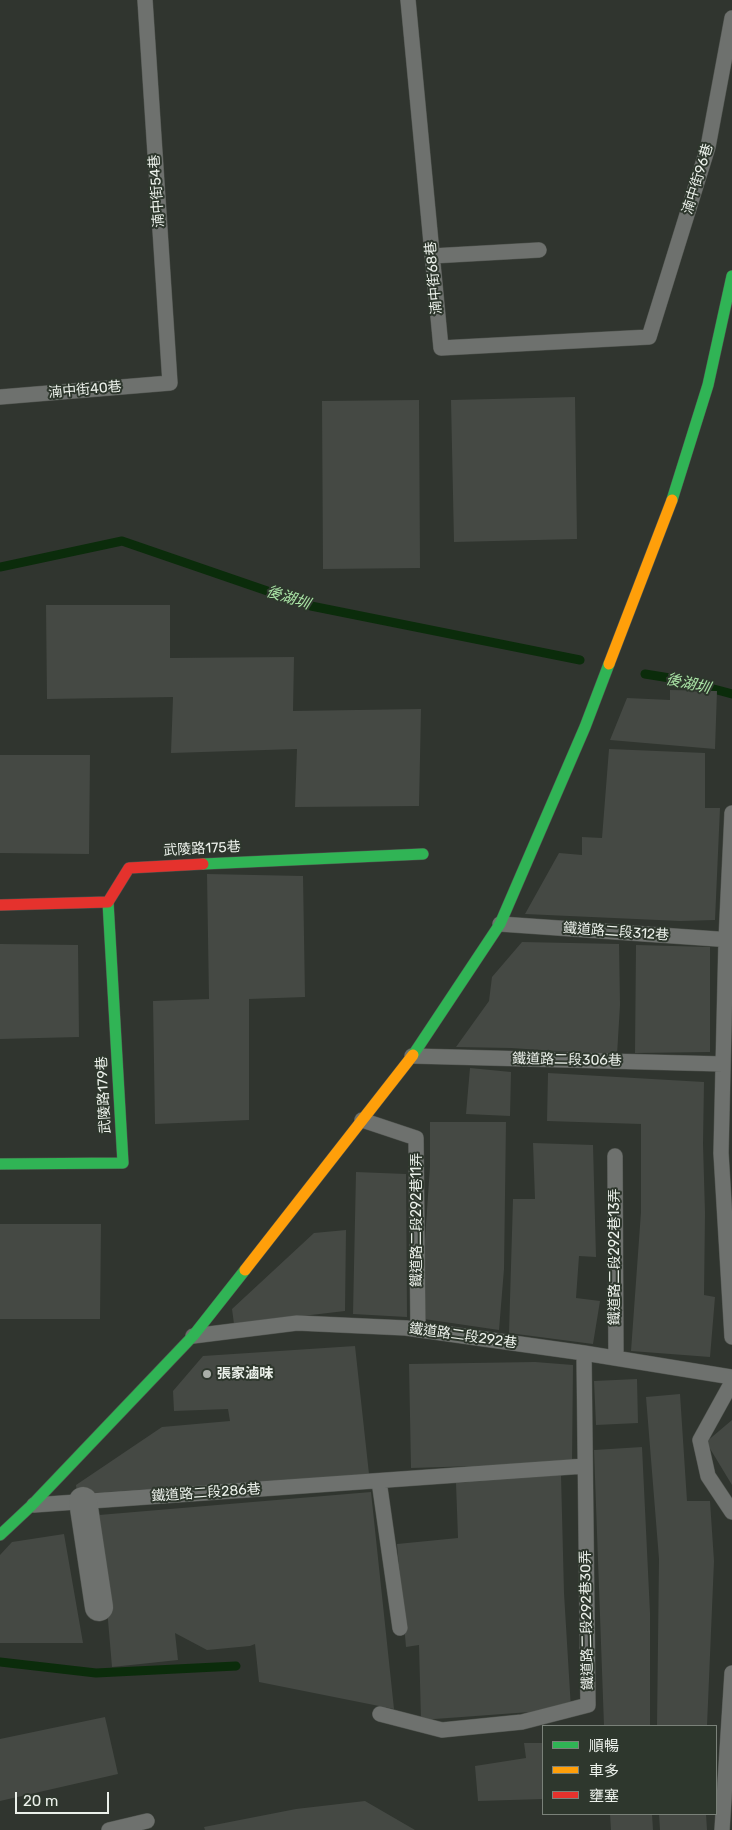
<!DOCTYPE html>
<meta charset="utf-8">
<style>
body{margin:0}
#map{position:relative;width:732px;height:1830px;overflow:hidden;background:#30352f;font-family:Rubik,"Noto Sans TC",sans-serif}
canvas{display:block}
.legend{position:absolute;left:542px;top:1725px;width:175px;height:90px;box-sizing:border-box;background:#2e372d;border:1px solid #7a8179;margin:0;padding:6px 9px;list-style:none;font-size:15px;color:#ebf0ea}
.legend li{display:flex;align-items:center;gap:10px;height:25px}
.legend b{width:25px;border:1px solid #7a8179}
.scale{position:absolute;left:15px;top:1792px;width:94px;height:22px;box-sizing:border-box;border:2px solid #ebf0ea;border-top:0;padding-left:6px;font-size:15px;line-height:18px;white-space:nowrap;color:#ebf0ea;-webkit-text-stroke:4px #2e372d;paint-order:stroke}
</style>
<div id="map">
<canvas width="732" height="1830"></canvas>
<ul class="legend">
<li><b style="height:6px;background:#30b455"></b>順暢</li>
<li><b style="height:6px;background:#ff9f0a"></b>車多</li>
<li><b style="height:6px;background:#e5322d"></b>壅塞</li>
</ul>
<div class="scale">20 m</div>
</div>
<script>
const context = document.querySelector('canvas').getContext('2d');
context.lineJoin = 'round';
const shape = rows => new Path2D(rows.map(r => 'M' + r).join(''));
function strokePath(path, color, width, dash) { context.strokeStyle = color; context.lineWidth = width; context.lineCap = dash ? 'butt' : 'round'; context.setLineDash(dash || []); context.stroke(path); }
function paint(path, color) { context.fillStyle = color; context.fill(path, 'evenodd'); }
function label(font, color, halo, rows, align = 'center') {
  context.font = font + ' Rubik,"Noto Sans TC",sans-serif'; context.lineWidth = 4; context.setLineDash([]); context.textBaseline = 'middle'; context.strokeStyle = halo; context.fillStyle = color; for (const [text, x, y, turn = 0] of rows) {
    context.save(); context.translate(x, y); context.rotate((+turn || 0) * Math.PI / 180); context.textAlign = isNaN(turn) ? turn : align; if (halo) context.strokeText(text, 0, 0); context.fillText(text, 0, 0); context.restore();
  }
}
const stream = shape([
 [0,567,122,541,311,606,580,660],
 [645,674,676,679,732,694],
 [0,1662,96,1673,236,1666]
]);
const building = shape([
 [575,397,577,539,454,542,451,400],
 [419,400,420,568,323,569,322,401],
 [46,605,170,605,170,658,294,657,293,711,421,709,419,806,295,807,297,749,171,753,173,697,47,699],
 [670,690,717,691,715,749,610,740,627,698,670,700],
 [609,749,705,753,705,808,720,808,715,920,680,921,525,914,559,853,582,855,582,837,602,838],
 [0,755,90,755,89,854,0,853],
 [207,874,303,876,305,997,249,999,249,1120,155,1124,153,1001,209,999],
 [522,942,619,944,620,1005,617,1055,511,1048,456,1047,489,1001,492,977],
 [0,944,78,945,79,1037,0,1039],
 [636,945,710,947,710,1052,635,1053],
 [470,1068,511,1072,510,1116,466,1114],
 [548,1073,704,1082,703,1144,705,1213,704,1295,715,1297,710,1357,631,1351,641,1212,641,1124,547,1121],
 [430,1122,506,1122,504,1269,499,1330,424,1319,423,1269,430,1166],
 [533,1143,593,1145,596,1257,579,1256,576,1298,600,1301,593,1344,509,1333,513,1199,535,1199],
 [356,1172,406,1174,407,1317,353,1314],
 [0,1224,101,1224,100,1319,0,1319],
 [346,1230,345,1311,234,1324,232,1309,314,1233],
 [355,1346,369,1474,77,1494,76,1485,162,1427,230,1421,228,1409,174,1411,173,1391,203,1356],
 [535,1362,573,1365,572,1463,411,1468,409,1364],
 [637,1379,638,1423,596,1425,594,1381],
 [680,1394,687,1501,710,1501,714,1561,707,1726,657,1726,659,1559,646,1397],
 [732,1420,732,1485,706,1442],
 [642,1447,650,1613,650,1726,604,1726,594,1450],
 [561,1475,564,1593,571,1709,421,1720,419,1645,406,1647,397,1544,458,1538,456,1483],
 [371,1492,394,1709,259,1682,255,1644,250,1646,207,1650,175,1633,178,1660,112,1667,99,1515],
 [64,1534,83,1643,0,1643,0,1555,12,1542],
 [105,1717,118,1774,0,1801,0,1739],
 [524,1743,543,1743,543,1799,478,1801,475,1766,526,1758],
 [365,1801,415,1830,205,1830,204,1827,296,1809],
 [610,1814,652,1814,653,1830,611,1830],
 [659,1814,706,1814,707,1830,660,1830]
]);
const lane = shape([
 [408,0,441,348,649,337,708,147,732,18],
 [432,256,539,250],
 [0,397,170,383,145,0],
 [732,813,726,940,721,1153,732,1337],
 [500,924,732,940],
 [412,1056,723,1064],
 [362,1120,416,1138,418,1329],
 [615,1156,616,1358],
 [193,1336,297,1323,406,1328,584,1353,732,1377],
 [732,1382,700,1440,708,1476,732,1512],
 [379,1481,400,1628],
 [34,1505,585,1466],
 [380,1714,442,1730,522,1722,588,1705,584,1353],
 [109,1830,147,1821],
 [722,1830,732,1673]
]);
const street = shape([
 [83,1501,99,1607]
]);
const fast = shape([
 [672,500,708,385,732,276],
 [203,864,423,854],
 [413,1055,500,924,585,727,609,664],
 [0,1164,123,1163,108,902],
 [0,1535,32,1505,193,1336,245,1270]
]);
const slow = shape([
 [609,664,672,500],
 [245,1270,413,1055]
]);
const jam = shape([
 [0,905,108,902,129,868,203,864]
]);
const markers = [
 [207,1374,5,"#aaafa9"]
];
const streetNames = [
 ["湳中街96巷",698,179,-73],
 ["湳中街54巷",157,191,-94],
 ["湳中街68巷",434,278,-95],
 ["湳中街40巷",85,390,-5],
 ["武陵路175巷",202,849,-3],
 ["鐵道路二段312巷",616,932,4],
 ["鐵道路二段306巷",567,1060,1],
 ["武陵路179巷",104,1095,-93],
 ["鐵道路二段292巷11弄",417,1220,-90],
 ["鐵道路二段292巷13弄",615,1257,-90],
 ["鐵道路二段292巷",463,1336,8],
 ["鐵道路二段286巷",206,1493,-4],
 ["鐵道路二段292巷30弄",587,1620,-91]
];
const poiNames = [
 ["張家滷味",217,1374]
];
const waterNames = [
 ["後湖圳",288,598,18],
 ["後湖圳",688,684,13]
];
strokePath(stream, '#0b2c0b', 9);
paint(building, '#454944');
strokePath(lane, '#4f534e', 16);
strokePath(street, '#4f534e', 29);
strokePath(fast, '#4f534e', 12);
strokePath(slow, '#4f534e', 12);
strokePath(jam, '#4f534e', 12);
strokePath(lane, '#6e716e', 15);
strokePath(street, '#6e716e', 28);
strokePath(fast, '#30b455', 11);
strokePath(slow, '#ff9f0a', 11);
strokePath(jam, '#e5322d', 11);
for (const [x, y, r, color] of markers) { const dot = new Path2D(); dot.arc(x, y, r, 0, 2 * Math.PI); context.fillStyle = color; context.fill(dot); strokePath(dot, '#2e372d', 2); }
label('14px', '#ebf0ea', '#2e372d', streetNames);
label('bold 14px', '#ebf0ea', '#2e372d', poiNames, 'left');
label('italic 15px', '#abe5a7', '#2e372d', waterNames);
</script>
